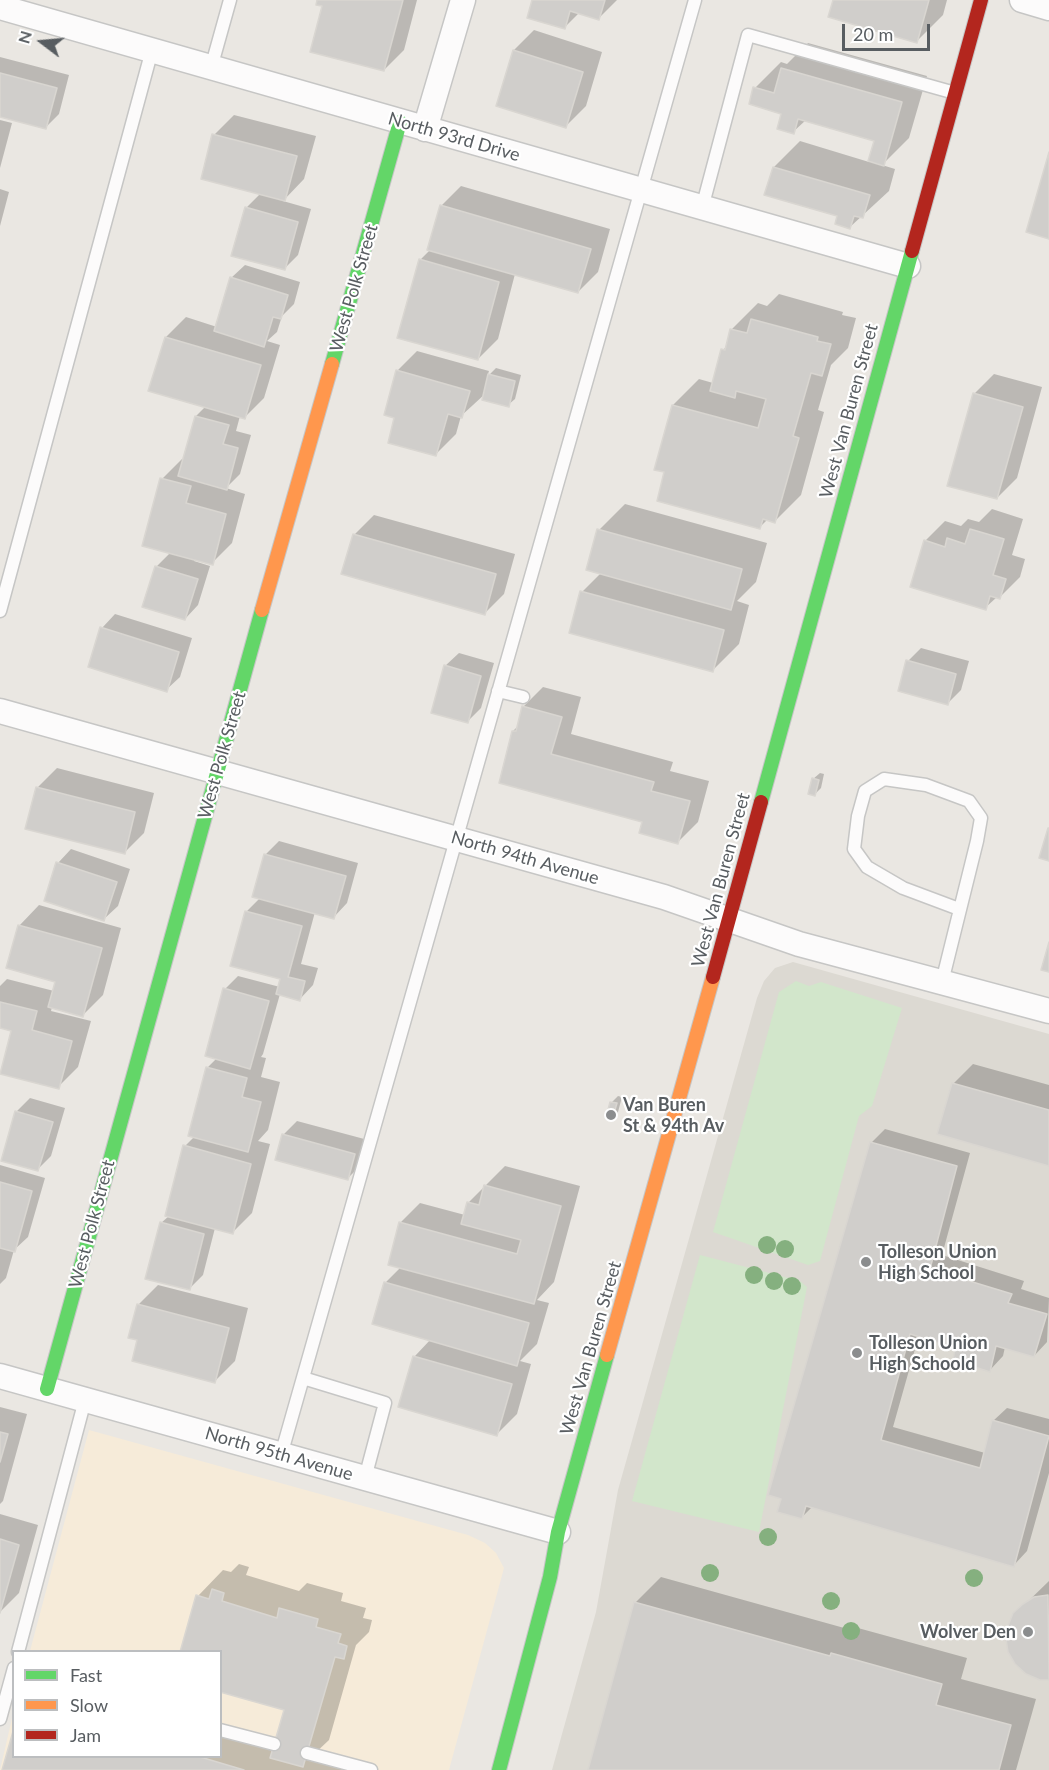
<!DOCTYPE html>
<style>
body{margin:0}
#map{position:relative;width:1049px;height:1770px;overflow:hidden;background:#eae7e2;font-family:Lato,sans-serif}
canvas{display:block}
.legend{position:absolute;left:12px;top:1650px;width:210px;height:108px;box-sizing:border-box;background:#fff;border:2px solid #bcbec0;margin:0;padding:8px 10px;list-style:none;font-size:18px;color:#585d61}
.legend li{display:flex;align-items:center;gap:12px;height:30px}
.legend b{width:30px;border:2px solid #bcbec0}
.north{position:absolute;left:12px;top:12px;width:60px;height:60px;-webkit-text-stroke:4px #fff;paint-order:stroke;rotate:286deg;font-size:16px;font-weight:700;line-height:24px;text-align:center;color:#585d61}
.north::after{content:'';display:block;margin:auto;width:21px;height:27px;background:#585d61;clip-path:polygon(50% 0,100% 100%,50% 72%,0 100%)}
.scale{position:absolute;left:842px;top:24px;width:88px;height:27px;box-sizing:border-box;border:3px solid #585d61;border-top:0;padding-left:8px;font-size:18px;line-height:21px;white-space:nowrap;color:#585d61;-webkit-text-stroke:4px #fff;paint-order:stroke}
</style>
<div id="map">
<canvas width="1049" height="1770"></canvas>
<ul class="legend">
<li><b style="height:8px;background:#63d668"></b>Fast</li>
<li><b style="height:8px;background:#ff974d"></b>Slow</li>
<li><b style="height:8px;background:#b3261e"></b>Jam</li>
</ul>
<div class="north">N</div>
<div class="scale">20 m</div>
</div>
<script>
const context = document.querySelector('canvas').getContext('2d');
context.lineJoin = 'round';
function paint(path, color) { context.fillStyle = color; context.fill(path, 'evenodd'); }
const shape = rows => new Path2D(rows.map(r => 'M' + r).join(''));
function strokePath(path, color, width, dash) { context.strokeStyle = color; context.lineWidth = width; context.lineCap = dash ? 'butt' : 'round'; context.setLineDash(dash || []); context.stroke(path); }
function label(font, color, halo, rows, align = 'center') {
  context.font = font + ' Lato,sans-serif'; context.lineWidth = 4.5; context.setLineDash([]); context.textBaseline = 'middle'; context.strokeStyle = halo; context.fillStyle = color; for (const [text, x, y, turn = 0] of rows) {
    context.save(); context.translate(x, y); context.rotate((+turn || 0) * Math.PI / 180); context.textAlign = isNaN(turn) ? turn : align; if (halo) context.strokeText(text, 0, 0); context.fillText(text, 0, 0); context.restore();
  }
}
const commercial = shape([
 [89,1430,468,1535,485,1543,496,1553,504,1568,449,1770,0,1770,13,1714,14,1756,220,1756,220,1652,30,1651]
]);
const education = shape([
 [793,962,1049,1034,1049,1770,552,1770,596,1612,618,1490,757,998,764,981,775,968]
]);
const green = shape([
 [796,981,809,986,821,982,902,1008,872,1106,859,1116,820,1261,808,1265,713,1232,779,992],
 [700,1255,800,1281,807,1287,759,1532,632,1501]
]);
const shadow = shape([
 [318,0,417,0,404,50,384,70],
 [534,0,617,0,599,18,580,12,564,28],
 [835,0,947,0,943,15,917,41],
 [534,30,602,52,586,106,566,126,514,50],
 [808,43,927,76,909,138,882,165,895,169,889,191,850,227,839,215,774,167,800,141,869,162,876,140,806,120,793,132,783,113,755,88,781,62,787,64],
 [0,57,69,75,59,114,46,127,0,115],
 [234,115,316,136,304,179,283,201,311,209,298,255,284,269,246,208,261,193,214,135],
 [0,120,12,123,0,168],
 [461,186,610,229,598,272,578,292,515,274,498,339,478,359,420,260,430,250,441,206],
 [0,189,9,192,0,226],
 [245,265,300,282,294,304,282,316,277,332,267,341,280,345,264,398,244,418,240,416,236,431,251,435,240,474,226,488,245,494,232,543,212,563,195,558,194,561,210,566,198,605,185,619,156,567,171,552,162,479,182,459,184,459,196,416,206,406,166,337,186,317,217,327,231,278],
 [779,294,843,312,842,315,856,318,848,348,831,365,818,410,824,412,801,495,775,521,768,519,760,527,666,471,656,469,673,405,699,379,713,383,723,350,728,345,732,329,758,303,767,306],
 [417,351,489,371,487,377,496,368,521,375,515,399,508,405,485,394,461,416,456,434,436,454,397,371],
 [994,374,1042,387,1017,478,997,498,974,394],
 [625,504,767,543,756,582,737,601,749,605,739,644,713,670,582,592,601,573,599,530],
 [992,509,1023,519,1012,555,1025,559,1020,577,1000,597,997,597,985,608,925,541,945,521,961,526,968,519,979,522],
 [374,515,515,554,504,594,484,614,354,535],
 [115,614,192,638,180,677,166,690,102,628],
 [921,648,969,661,961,690,948,703,908,661],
 [459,653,494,663,481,708,468,721,445,666],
 [543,687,581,697,571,734,673,762,670,771,709,781,698,822,678,842,513,731,518,726,523,707],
 [57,768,154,793,144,833,124,853,37,788],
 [820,773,824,774,821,788,814,795,813,779],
 [279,841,358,863,347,903,334,917,315,912,301,964,318,968,313,985,300,999,280,994,263,1054,261,1057,266,1058,261,1077,280,1082,268,1130,258,1141,270,1144,252,1213,232,1233,215,1228,203,1275,189,1289,161,1223,169,1216,185,1146,194,1137,207,1068,217,1058,225,989,238,976,280,987,282,978,246,912,260,898,265,855],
 [71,849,130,869,118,906,104,919,58,863],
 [39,905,121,928,103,995,83,1015,52,1007,51,1011,91,1021,78,1067,58,1087,13,1030,0,1027,0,986,7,979,54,991,57,981,19,926],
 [973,1064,1049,1085,1049,1165,953,1084],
 [618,1096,622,1097,618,1112,612,1118,612,1102],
 [30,1098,65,1108,51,1156,37,1170,16,1112],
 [297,1121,368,1140,361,1165,348,1178,283,1135],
 [885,1129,970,1153,942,1255,1024,1281,1021,1289,1049,1298,1047,1342,1034,1356,1005,1347,1003,1356,990,1370,957,1347,919,1335,893,1427,985,1453,993,1421,1007,1408,1049,1419,1049,1473,1027,1551,1014,1565,813,1506,801,1518,871,1143],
 [0,1165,45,1178,28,1237,14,1250,6,1278,0,1284],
 [505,1166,580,1186,554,1282,537,1300,549,1303,537,1344,520,1361,531,1364,517,1414,497,1434,400,1406,415,1356,431,1339,374,1323,386,1282,401,1267,400,1223,420,1203,465,1215,468,1203],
 [158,1285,248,1308,235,1361,215,1381,139,1339,138,1305],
 [0,1407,27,1414,3,1501,0,1504],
 [0,1514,38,1525,19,1593,0,1612],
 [239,1564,249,1567,246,1575,299,1591,307,1583,343,1593,341,1601,366,1608,363,1618,372,1620,369,1632,356,1645,329,1740,312,1756,360,1770,4,1770,14,1756,220,1756,220,1730,275,1746,286,1709,220,1652,198,1596,223,1570,231,1572],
 [661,1577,855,1631,858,1628,967,1658,961,1679,1036,1699,1016,1770,589,1770,635,1603],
 [1049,1581,1049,1679,1040,1678,1015,1614]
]);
const building = shape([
 [317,0,403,0,384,71,310,52,322,6,316,5,317,0],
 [532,0,605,0,599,20,570,11,565,29,527,18,532,0],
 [833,0,929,0,917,43,828,17,833,0],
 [513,50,583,72,566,128,496,106,513,50],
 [781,68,902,102,884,166,868,161,874,141,798,119,794,134,777,129,781,114,749,104,753,87,774,93,781,68],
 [0,73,57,88,46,129,0,117,0,73],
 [212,134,297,156,285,201,201,179,212,134],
 [1049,152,1049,239,1026,232,1049,152],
 [773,167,870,195,863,218,854,216,850,229,835,224,837,216,764,195,773,167],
 [440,205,591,249,578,293,427,250,440,205],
 [245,207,298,222,285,270,231,256,245,207],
 [419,259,499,282,478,360,397,338,419,259],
 [230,277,288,295,281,319,273,317,264,347,214,331,230,277],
 [751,319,818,337,817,341,831,344,822,376,811,373,793,436,799,438,775,523,763,519,760,529,657,501,664,472,654,470,672,405,758,428,766,399,736,391,735,398,710,391,721,349,725,350,730,329,747,333,751,319],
 [165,337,261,365,245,419,148,391,165,337],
 [396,370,470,391,462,418,448,414,436,456,388,443,394,418,384,415,396,370],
 [488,374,515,381,509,407,482,400,488,374],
 [973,393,1023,407,997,499,947,486,973,393],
 [195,416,229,425,223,444,238,448,227,490,178,476,195,416],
 [160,478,191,486,186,503,226,514,213,565,142,546,160,478],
 [597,529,742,569,731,610,586,570,597,529],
 [970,529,1004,539,993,575,1006,579,1000,599,990,596,986,610,910,587,924,540,945,547,947,538,965,544,970,529],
 [353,534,496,574,485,615,341,574,353,534],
 [155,566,198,579,185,620,142,607,155,566],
 [580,591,724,630,713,672,569,633,580,591],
 [100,627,179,652,167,692,88,667,100,627],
 [906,660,956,674,948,705,898,691,906,660],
 [444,665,481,676,468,723,431,713,444,665],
 [522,706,562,717,551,754,654,782,651,791,690,801,678,844,639,833,642,822,499,783,512,731,516,731,522,706],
 [812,778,819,780,815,796,808,794,812,778],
 [36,787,135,812,125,854,25,829,36,787],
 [1048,828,1049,828,1049,861,1039,858,1048,828],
 [264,854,346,876,334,919,252,897,264,854],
 [56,862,117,882,104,921,44,901,56,862],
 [245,911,302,926,288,977,305,981,300,1001,276,994,280,979,230,966,245,911],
 [18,925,102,948,83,1017,48,1007,55,982,6,968,18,925],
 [1049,942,1049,972,1041,970,1049,942],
 [223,988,269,1001,250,1069,205,1056,223,988],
 [0,1002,37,1011,32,1030,72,1041,59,1089,0,1074,11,1031,0,1028,0,1002],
 [206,1067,247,1078,242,1097,261,1102,248,1152,188,1136,206,1067],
 [952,1083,1049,1110,1049,1166,937,1134,952,1083],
 [610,1102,617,1103,612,1120,606,1118,610,1102],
 [15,1111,53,1122,38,1171,1,1161,15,1111],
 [282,1134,355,1154,348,1180,275,1160,282,1134],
 [870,1142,957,1166,930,1269,1012,1294,1008,1303,1047,1314,1034,1357,996,1346,990,1372,953,1360,955,1348,910,1334,881,1440,980,1468,992,1420,1049,1436,1014,1567,806,1506,802,1519,777,1512,781,1499,768,1495,870,1142],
 [183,1145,251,1164,233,1234,165,1216,183,1145],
 [0,1182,32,1191,15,1252,0,1248,0,1182],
 [484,1185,561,1206,534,1304,388,1265,399,1222,517,1254,521,1240,461,1224,467,1202,479,1205,484,1185],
 [160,1222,204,1234,190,1290,145,1279,160,1222],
 [384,1282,529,1323,517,1366,372,1324,384,1282],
 [137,1304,229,1328,215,1383,132,1361,137,1340,128,1338,137,1304],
 [413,1356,512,1384,497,1436,398,1407,413,1356],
 [0,1432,8,1434,0,1462,0,1432],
 [0,1539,19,1545,0,1613,0,1539],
 [212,1589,224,1593,222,1601,277,1618,279,1608,318,1619,316,1627,341,1634,338,1643,347,1646,344,1659,335,1657,303,1767,270,1758,284,1710,220,1692,220,1652,180,1652,196,1595,209,1599,212,1589],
 [1048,1595,1049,1680,1040,1680,1026,1674,1015,1664,1008,1652,1006,1639,1008,1626,1013,1613,1023,1604,1034,1597,1048,1595],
 [634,1602,830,1656,831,1653,942,1684,936,1705,1011,1725,999,1770,588,1770,634,1602],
 [14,1728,14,1756,197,1756,244,1770,2,1770,14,1728]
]);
const lane = shape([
 [211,68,230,0],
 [702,208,748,35,955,93],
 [0,611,152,50],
 [498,691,523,697],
 [942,982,977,841,981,818,969,801,926,785,884,779,865,791,858,816,854,849,867,867,903,888,959,909],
 [303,1378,385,1403,365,1478],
 [281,1455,695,0],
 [18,1652,85,1400],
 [0,1719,14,1668],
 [220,1730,274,1744],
 [307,1753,371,1770]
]);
const street = shape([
 [1022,0,1049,8],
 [0,7,908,266],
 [425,129,463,0],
 [0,711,664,897,799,944,1049,1011],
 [0,1376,558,1532]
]);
const fast = shape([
 [332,364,400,122],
 [761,802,912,251],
 [47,1389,262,610],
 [499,1770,550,1577,558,1532,607,1355]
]);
const slow = shape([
 [262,610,332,364],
 [607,1355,713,977]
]);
const jam = shape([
 [912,251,981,0],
 [713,977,761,802]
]);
const trees = [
 [767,1245],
 [785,1249],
 [754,1275],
 [774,1281],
 [792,1286],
 [768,1537],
 [710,1573],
 [974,1578],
 [831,1601],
 [851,1631]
];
const markers = [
 [611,1115,6,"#8b8d8e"],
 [866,1262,6,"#8b8d8e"],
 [857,1353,6,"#8b8d8e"],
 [1028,1632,6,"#8b8d8e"]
];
const streetNames = [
 ["North 93rd Drive",454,137,16],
 ["West Polk Street",354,288,-74],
 ["West Van Buren Street",849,411,-75],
 ["West Polk Street",222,755,-74],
 ["North 94th Avenue",525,858,16],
 ["West Van Buren Street",721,880,-75],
 ["West Polk Street",92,1224,-75],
 ["West Van Buren Street",591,1348,-74],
 ["North 95th Avenue",279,1454,16]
];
const poiNames = [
 ["Van Buren",623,1105],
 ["St & 94th Av",623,1126],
 ["Tolleson Union",878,1252],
 ["High School",878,1273],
 ["Tolleson Union",869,1343],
 ["High Schoold",869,1364],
 ["Wolver Den",1016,1632,"right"]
];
paint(commercial, '#f6ebd9');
paint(education, '#dcd9d2');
paint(green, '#d2e6cb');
paint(shadow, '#0003');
paint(building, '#d0cecb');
strokePath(building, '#d9d6d1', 1.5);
strokePath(lane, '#c6c6c5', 15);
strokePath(street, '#c6c6c5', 27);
strokePath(fast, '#c6c6c6', 16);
strokePath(slow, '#c6c6c6', 16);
strokePath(jam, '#c6c6c6', 16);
strokePath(lane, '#fcfbfb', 12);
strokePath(street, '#fcfbfb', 24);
strokePath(fast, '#63d668', 14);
strokePath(slow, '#ff974d', 14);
strokePath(jam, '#b3261e', 14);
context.fillStyle = '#85b07f';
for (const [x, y] of trees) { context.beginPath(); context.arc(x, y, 9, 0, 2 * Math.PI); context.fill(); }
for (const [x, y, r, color] of markers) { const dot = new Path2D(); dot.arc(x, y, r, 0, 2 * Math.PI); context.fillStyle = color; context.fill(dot); strokePath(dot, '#fff', 2); }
label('18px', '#585d61', '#fff', streetNames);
label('bold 18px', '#585d61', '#fff', poiNames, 'left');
</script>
